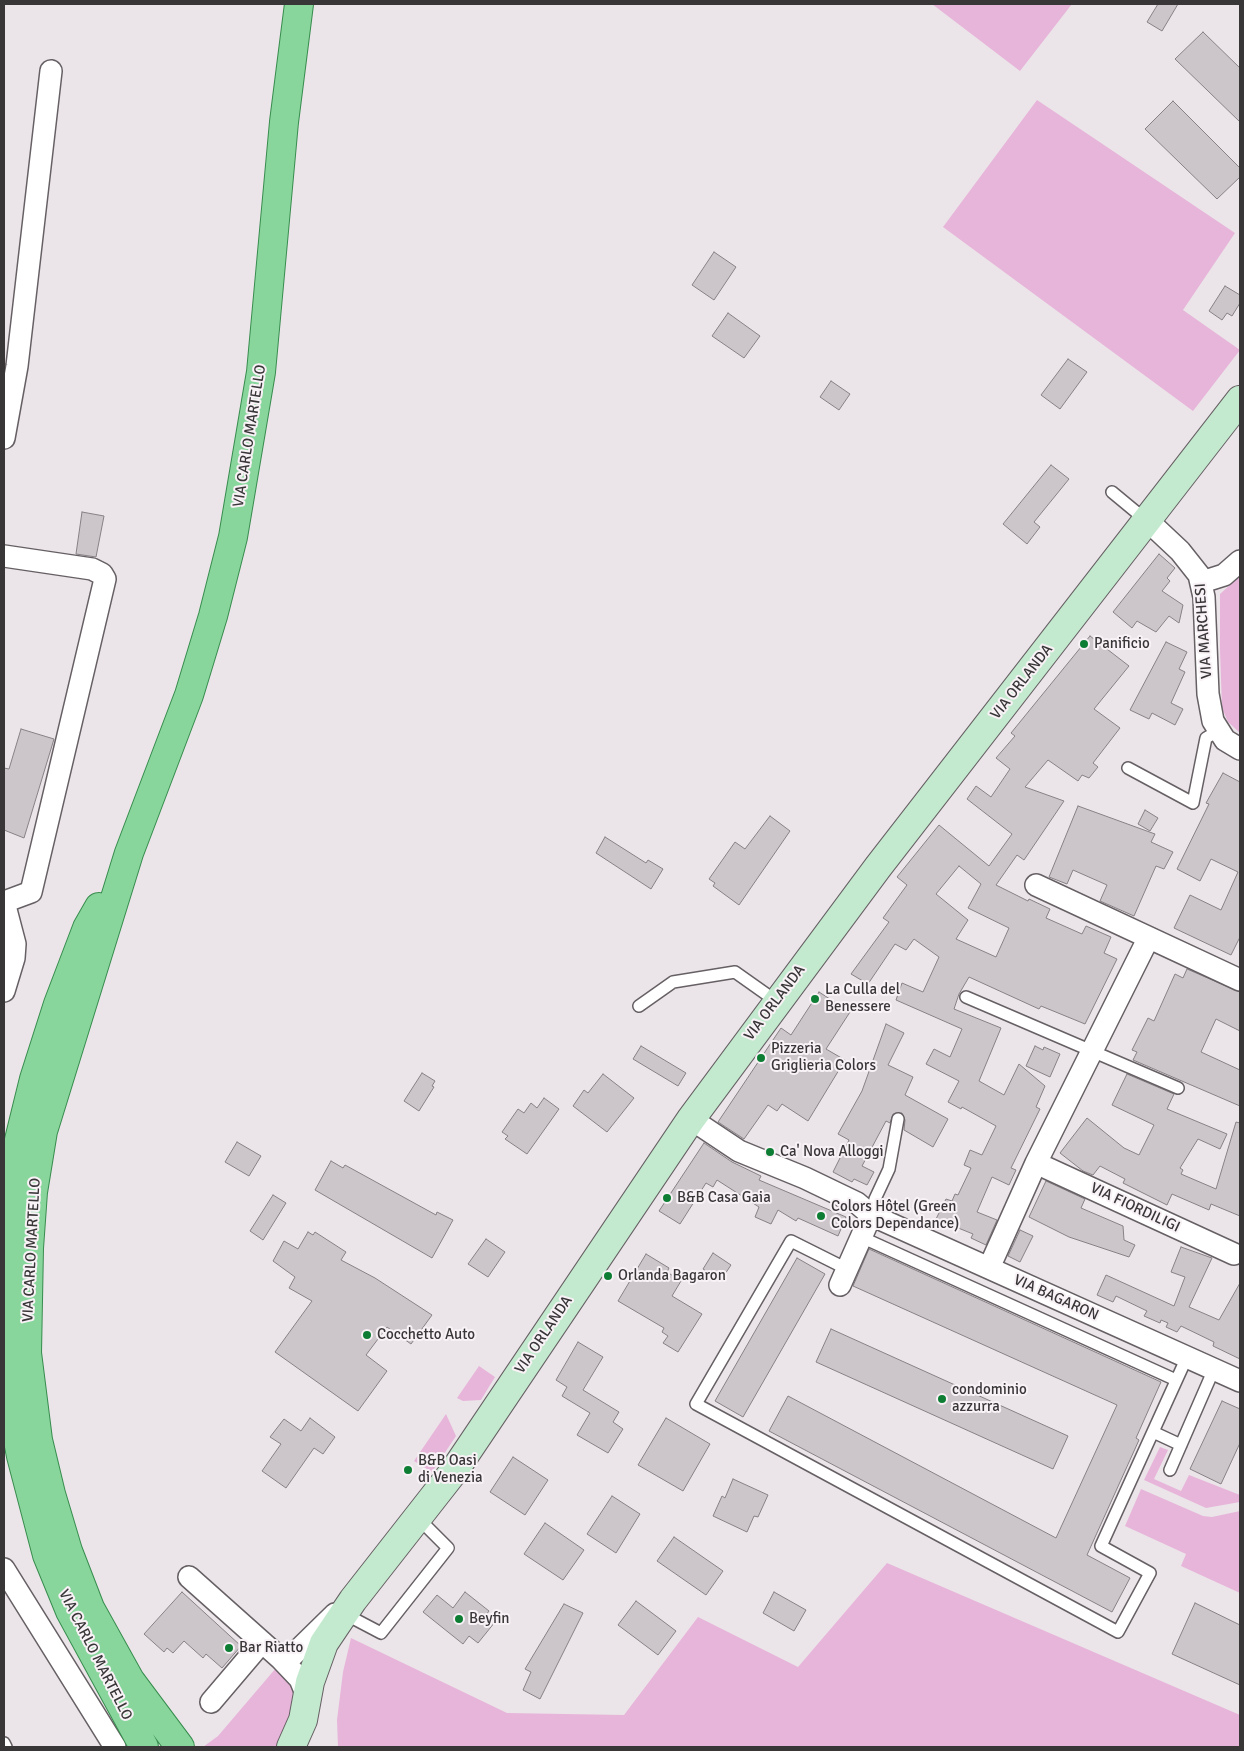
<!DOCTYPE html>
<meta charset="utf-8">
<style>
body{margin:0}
#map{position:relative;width:1244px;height:1751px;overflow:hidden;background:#ebe5e9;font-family:Signika,sans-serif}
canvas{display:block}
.frame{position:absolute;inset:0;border:5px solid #393638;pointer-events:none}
</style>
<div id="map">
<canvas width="1244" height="1751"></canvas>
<div class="frame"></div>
</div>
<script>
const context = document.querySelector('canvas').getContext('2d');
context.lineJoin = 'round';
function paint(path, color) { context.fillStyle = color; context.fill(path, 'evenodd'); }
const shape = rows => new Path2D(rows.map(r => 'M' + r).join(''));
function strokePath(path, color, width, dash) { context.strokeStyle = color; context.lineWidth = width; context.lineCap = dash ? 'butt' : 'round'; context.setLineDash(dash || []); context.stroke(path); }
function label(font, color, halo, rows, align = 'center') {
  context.font = font + ' Signika,sans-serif'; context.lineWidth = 4; context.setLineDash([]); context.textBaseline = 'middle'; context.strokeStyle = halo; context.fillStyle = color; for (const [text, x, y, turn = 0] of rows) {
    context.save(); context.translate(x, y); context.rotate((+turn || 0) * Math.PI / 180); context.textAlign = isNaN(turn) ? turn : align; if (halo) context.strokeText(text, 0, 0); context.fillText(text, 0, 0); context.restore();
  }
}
const green = shape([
 [932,4,1072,4,1020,71],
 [1037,100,1235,233,1183,310,1240,350,1193,411,943,227],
 [1240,576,1240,733,1228,722,1222,708,1220,650,1220,594],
 [479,1366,495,1377,481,1400,463,1401,457,1398],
 [446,1414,456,1436,432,1472,414,1461],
 [1160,1447,1168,1450,1154,1479,1181,1491,1189,1475,1240,1495,1240,1502,1206,1508,1144,1480],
 [1141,1489,1203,1516,1212,1517,1240,1511,1240,1593,1181,1566,1186,1554,1125,1526],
 [887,1563,1240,1715,1240,1747,338,1747,337,1720,343,1672,351,1638,507,1713,624,1715,698,1617,798,1667],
 [276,1668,291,1679,296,1695,283,1739,275,1747,203,1747,218,1736]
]);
const building = shape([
 [1158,4,1178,4,1162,31,1147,22,1158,4],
 [1203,32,1240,68,1240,122,1175,59,1203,32],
 [1173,101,1240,168,1240,177,1217,199,1145,129,1173,101],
 [714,252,736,267,714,300,692,285,714,252],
 [1225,286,1240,295,1240,303,1232,316,1227,313,1222,320,1209,311,1225,286],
 [728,313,760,336,744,358,712,336,728,313],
 [1068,359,1087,372,1060,409,1041,395,1068,359],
 [831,381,850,394,839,410,820,397,831,381],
 [1051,465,1069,479,1034,522,1040,527,1027,544,1003,524,1051,465],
 [82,512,104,516,96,557,76,554,82,512],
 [1159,554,1175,568,1167,578,1170,581,1162,591,1183,605,1179,623,1169,616,1156,632,1137,621,1132,628,1113,612,1159,554],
 [1090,636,1129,666,1094,709,1120,728,1093,763,1098,767,1089,778,1082,775,1078,781,1048,760,1025,787,1064,801,1024,860,1017,855,996,885,1028,901,1029,899,1050,909,1046,918,1082,934,1086,926,1111,937,1104,953,1117,959,1085,1024,1041,1006,1039,1009,969,977,959,994,954,1009,1001,1028,979,1081,1004,1095,1019,1064,1045,1086,1036,1107,1040,1109,1011,1168,1016,1170,1009,1185,992,1177,977,1212,997,1220,986,1245,971,1238,973,1234,936,1219,946,1199,952,1201,955,1194,958,1195,971,1168,964,1165,970,1150,982,1155,996,1126,962,1107,961,1109,948,1102,959,1081,926,1064,934,1049,950,1057,962,1029,896,1000,902,983,923,992,939,957,914,939,906,950,895,944,868,984,851,974,889,922,883,918,907,885,897,877,939,825,989,866,1012,834,967,799,976,786,991,797,1010,769,996,758,1015,736,1011,733,1090,636],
 [959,866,981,884,968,908,1009,928,996,957,956,939,968,920,936,894,959,866],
 [1166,642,1187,652,1179,669,1185,672,1171,703,1183,709,1175,725,1152,713,1149,719,1130,710,1166,642],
 [21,729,54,739,24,838,4,830,4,768,9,769,21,729],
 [1223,773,1240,782,1240,937,1231,955,1174,928,1190,895,1221,910,1238,872,1211,859,1200,881,1177,869,1209,804,1206,803,1223,773],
 [1078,806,1155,834,1151,842,1173,852,1164,869,1156,866,1134,916,1100,901,1107,885,1073,870,1067,884,1049,877,1078,806],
 [1145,810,1158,818,1150,831,1138,824,1145,810],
 [770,816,790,831,739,905,713,886,715,883,709,879,735,842,745,849,770,816],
 [605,837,646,863,648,860,663,869,651,889,596,853,605,837],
 [1187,969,1240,992,1240,1031,1216,1019,1201,1052,1240,1070,1240,1106,1133,1060,1137,1052,1132,1050,1148,1018,1154,1021,1175,974,1183,978,1187,969],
 [819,992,850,1012,826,1049,845,1060,808,1121,782,1104,777,1111,768,1105,744,1139,718,1122,781,1028,791,1035,819,992],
 [886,1024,904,1033,888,1065,913,1077,905,1095,948,1119,933,1147,904,1130,905,1120,902,1113,893,1114,890,1123,886,1121,862,1166,874,1172,867,1185,854,1179,852,1182,833,1172,849,1140,838,1134,862,1091,886,1024],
 [641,1046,686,1073,678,1086,633,1059,641,1046],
 [1035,1046,1043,1050,1044,1047,1060,1054,1050,1077,1026,1066,1035,1046],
 [422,1073,435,1081,432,1086,434,1087,419,1111,404,1101,422,1073],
 [603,1074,634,1098,607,1132,573,1106,584,1090,588,1093,603,1074],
 [1127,1074,1174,1094,1167,1109,1227,1134,1220,1149,1198,1139,1180,1168,1183,1170,1181,1174,1216,1189,1236,1122,1240,1123,1240,1216,1211,1204,1209,1210,1172,1194,1167,1205,1123,1183,1125,1179,1100,1166,1093,1175,1083,1171,1060,1153,1087,1118,1124,1148,1139,1155,1154,1125,1112,1105,1127,1074],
 [544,1098,559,1109,527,1154,505,1139,508,1136,502,1132,518,1109,524,1113,531,1103,537,1108,544,1098],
 [237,1142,261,1156,249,1176,225,1162,237,1142],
 [704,1143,732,1162,761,1176,759,1180,846,1217,838,1236,798,1218,796,1221,778,1210,771,1224,755,1217,759,1207,717,1180,713,1187,706,1183,680,1224,659,1211,704,1143],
 [331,1161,343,1168,345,1165,436,1215,437,1212,453,1220,432,1258,315,1190,331,1161],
 [1046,1181,1085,1199,1081,1208,1123,1226,1124,1240,1135,1245,1129,1257,1069,1237,1029,1217,1046,1181],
 [273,1195,286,1203,263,1240,250,1231,273,1195],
 [1020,1230,1033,1236,1020,1262,1008,1256,1020,1230],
 [308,1232,313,1235,315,1232,346,1252,341,1260,375,1278,432,1315,411,1344,387,1327,366,1355,387,1371,358,1411,275,1352,312,1301,289,1288,295,1277,273,1261,284,1241,298,1249,308,1232],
 [486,1239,505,1252,488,1277,468,1264,486,1239],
 [1181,1247,1212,1258,1189,1307,1219,1320,1240,1283,1240,1359,1213,1346,1214,1342,1181,1326,1177,1332,1166,1327,1168,1323,1161,1320,1160,1323,1144,1316,1147,1311,1116,1296,1113,1302,1097,1295,1106,1275,1174,1306,1185,1277,1171,1272,1181,1247],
 [869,1249,1161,1382,1136,1438,1139,1440,1087,1555,1130,1578,1112,1612,769,1431,788,1396,1056,1538,1117,1405,853,1286,869,1249],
 [713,1253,731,1265,721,1280,703,1269,713,1253],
 [646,1254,669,1268,667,1272,681,1281,672,1296,702,1314,678,1352,663,1343,668,1336,662,1332,664,1328,618,1301,646,1254],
 [797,1258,825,1274,743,1417,715,1401,797,1258],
 [831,1329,1068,1436,1053,1469,816,1362,831,1329],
 [578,1342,603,1357,583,1390,619,1412,613,1422,623,1429,608,1453,577,1435,590,1413,562,1396,567,1387,556,1380,578,1342],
 [1222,1401,1240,1409,1240,1443,1221,1484,1190,1469,1222,1401],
 [310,1418,335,1437,323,1454,314,1448,286,1488,262,1471,281,1444,270,1437,284,1419,301,1431,310,1418],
 [666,1418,710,1444,683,1491,638,1465,666,1418],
 [513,1457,548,1480,525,1515,490,1492,513,1457],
 [733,1479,768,1495,758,1517,754,1516,747,1532,713,1516,722,1496,725,1498,733,1479],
 [612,1496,640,1514,616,1553,587,1534,612,1496],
 [545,1523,584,1550,563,1580,524,1554,545,1523],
 [674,1537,723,1571,706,1595,657,1561,674,1537],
 [182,1592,241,1646,222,1668,206,1654,203,1658,184,1641,173,1653,167,1648,164,1652,144,1634,182,1592],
 [465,1592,489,1611,486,1615,495,1622,478,1643,469,1636,463,1644,423,1612,437,1595,453,1608,465,1592],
 [774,1592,806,1610,794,1631,763,1613,774,1592],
 [636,1601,676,1631,658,1655,618,1625,636,1601],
 [1195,1603,1240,1625,1240,1685,1172,1654,1195,1603],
 [564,1604,583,1613,540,1699,523,1690,531,1672,525,1669,564,1604]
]);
const service = shape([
 [1112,492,1147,521],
 [1128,768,1193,803,1206,738,1218,731],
 [966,997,1178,1088],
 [639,1006,673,982,735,972,776,1001],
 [871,1215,875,1199,889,1169,898,1119],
 [861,1237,1176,1380],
 [847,1269,791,1241,696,1404,1118,1632,1150,1573,1101,1546,1187,1357],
 [1153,1432,1181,1445],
 [1170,1470,1214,1369],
 [343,1613,381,1633,448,1548,418,1518],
 [4,1743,6,1747]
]);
const minor = shape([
 [4,438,17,366,51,71],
 [1148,521,1180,551,1199,575,1204,597,1208,694,1213,721,1225,740,1240,749],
 [4,556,92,569,102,574,105,579,31,892,4,902],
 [1202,582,1224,575,1240,561],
 [1036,885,1240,980],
 [4,991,14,958,15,944,4,902],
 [691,1119,739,1151,805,1178,857,1203,871,1215],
 [1036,1163,1234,1254],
 [989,1268,1036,1163,1148,939],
 [840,1285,871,1215,1240,1381],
 [4,1569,115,1747],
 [189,1577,281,1659],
 [307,1696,300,1679,281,1659,289,1659,335,1614],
 [211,1702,262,1642]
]);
const secondary = shape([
 [291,1747,303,1720,310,1682,324,1643,353,1600,454,1471,691,1119,878,867,1240,400]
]);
const primary = shape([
 [99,907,87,928,58,1004,34,1079,17,1148,7,1200,9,1233,6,1349,13,1415,21,1456,47,1555,70,1611,144,1747],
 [180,1747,130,1680,90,1608,68,1551,51,1494,38,1440,27,1353,29,1248,33,1192,43,1131,129,853,189,695,213,616,233,537,261,372,284,122,299,4]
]);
const markers = [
 [1084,644,5,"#0d7d33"],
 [815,999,5,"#0d7d33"],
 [761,1058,5,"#0d7d33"],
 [770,1152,5,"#0d7d33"],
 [667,1198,5,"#0d7d33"],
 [821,1216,5,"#0d7d33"],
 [608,1276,5,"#0d7d33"],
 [367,1335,5,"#0d7d33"],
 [942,1399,5,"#0d7d33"],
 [408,1470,5,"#0d7d33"],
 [459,1619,5,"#0d7d33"],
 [229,1648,5,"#0d7d33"]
];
const streetNames = [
 ["VIA CARLO MARTELLO",250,436,-81],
 ["VIA MARCHESI",1204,631,-94],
 ["VIA ORLANDA",1022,682,-52],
 ["VIA ORLANDA",775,1003,-53],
 ["VIA FIORDILIGI",1135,1208,25],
 ["VIA CARLO MARTELLO",32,1250,-87],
 ["VIA BAGARON",1056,1298,24],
 ["VIA ORLANDA",544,1335,-56],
 ["VIA CARLO MARTELLO",95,1655,63]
];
const poiNames = [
 ["Panificio",1094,644],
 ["La Culla del",825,990],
 ["Benessere",825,1007],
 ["Pizzeria",771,1049],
 ["Griglieria Colors",771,1066],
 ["Ca' Nova Alloggi",780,1152],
 ["B&B Casa Gaia",677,1198],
 ["Colors Hôtel (Green",831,1207],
 ["Colors Dependance)",831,1224],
 ["Orlanda Bagaron",618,1276],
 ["Cocchetto Auto",377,1335],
 ["condominio",952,1390],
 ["azzurra",952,1407],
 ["B&B Oasi",418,1461],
 ["di Venezia",418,1478],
 ["Beyfin",469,1619],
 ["Bar Riatto",239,1648]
];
paint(green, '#e7b5da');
paint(building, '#ccc6ca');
strokePath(building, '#878185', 1);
strokePath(service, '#666064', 14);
strokePath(minor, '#666064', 24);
strokePath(secondary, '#666064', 30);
strokePath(primary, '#388c4e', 30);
strokePath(service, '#fff', 11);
strokePath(minor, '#fff', 21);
strokePath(secondary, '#c3eace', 28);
strokePath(primary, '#88d69c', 28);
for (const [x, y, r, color] of markers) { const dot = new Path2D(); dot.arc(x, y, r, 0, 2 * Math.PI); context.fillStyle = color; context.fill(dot); strokePath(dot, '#f8f2f6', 2); }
label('15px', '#393638', '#f8f2f6', streetNames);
label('15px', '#393638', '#f8f2f6', poiNames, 'left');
</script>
